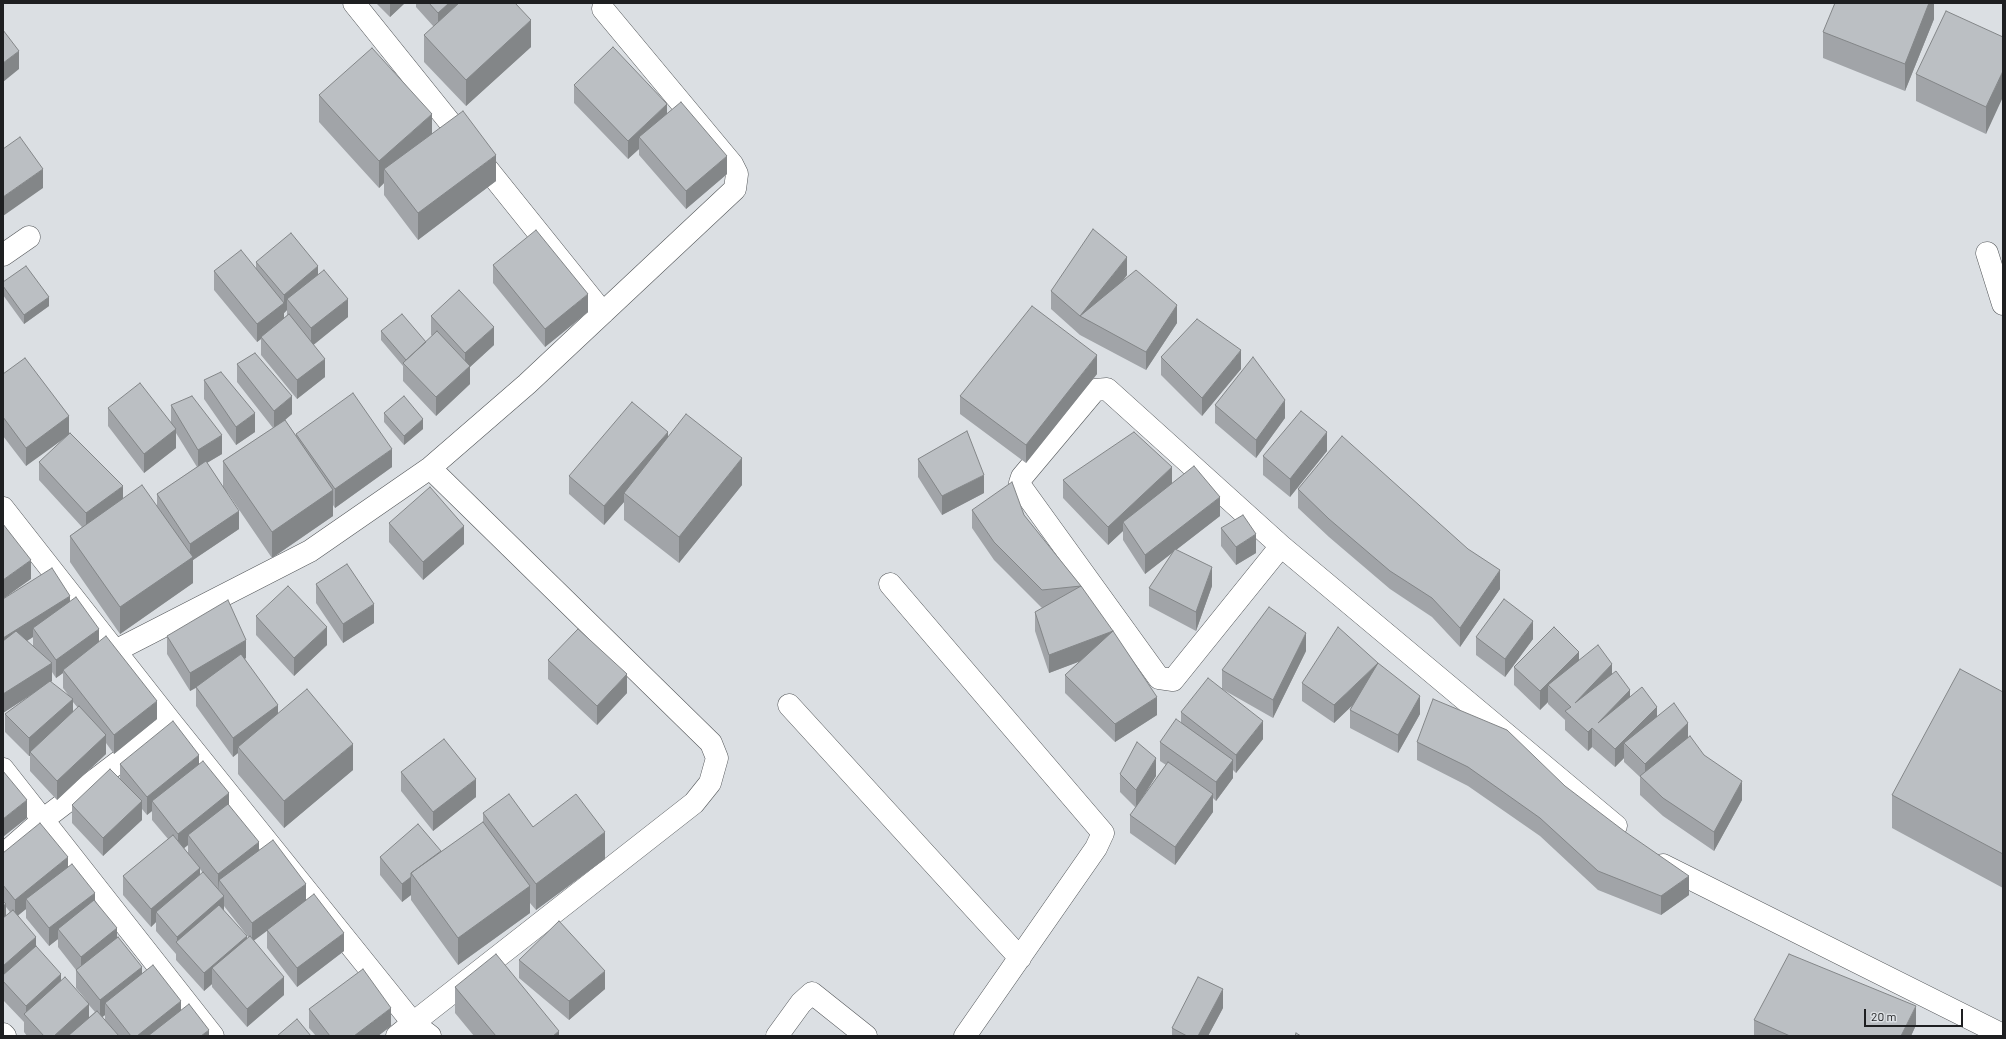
<!DOCTYPE html>
<style>
body{margin:0}
#map{position:relative;width:2006px;height:1039px;overflow:hidden;background:#dbdfe3;font-family:Barlow,sans-serif}
canvas{display:block}
.frame{position:absolute;inset:0;border:4px solid #1e1f21;pointer-events:none}
.scale{position:absolute;left:1864px;top:1009px;width:99px;height:18px;box-sizing:border-box;border:2px solid #1e1f21;border-top:0;padding-left:5px;font-size:12px;line-height:14px;white-space:nowrap;color:#1e1f21;-webkit-text-stroke:3px #dbdfe3;paint-order:stroke}
</style>
<div id="map">
<canvas width="2006" height="1039"></canvas>
<div class="frame"></div>
<div class="scale">20 m</div>
</div>
<script>
const context = document.querySelector('canvas').getContext('2d');
context.lineJoin = 'round';
const shape = rows => new Path2D(rows.map(r => 'M' + r).join(''));
function strokePath(path, color, width, dash) { context.strokeStyle = color; context.lineWidth = width; context.lineCap = dash ? 'butt' : 'round'; context.setLineDash(dash || []); context.stroke(path); }
function paint(path, color) { context.fillStyle = color; context.fill(path, 'evenodd'); }
const street = shape([
 [354,3,603,313],
 [1987,253,2003,304],
 [3,255,29,237],
 [430,468,711,743,717,758,710,783,694,803,413,1023,430,1036],
 [3,508,171,722,413,1023,397,1036],
 [1281,546,1107,389,1095,390,1022,477,1020,483,1021,487,1159,678,1173,680,1281,546,1616,826],
 [890,584,1103,833,1096,848,965,1036],
 [115,651,310,551,430,468,527,384,735,189,737,174,732,164,603,9],
 [789,705,1020,958],
 [3,769,213,1036],
 [3,855,44,819,171,722],
 [1663,865,2003,1035],
 [3,1034,5,1036],
 [777,1036,801,1003,812,993,866,1036]
]);
const wall = shape([
 [376,3,405,3,390,17],
 [416,3,515,3,531,47,466,106,424,62,424,35,434,27,416,7],
 [1934,3,1934,19,1905,91,1823,58,1823,32],
 [2003,37,1986,134,1916,101,1916,74],
 [574,85,727,174,686,209,639,155,639,149,628,159,574,103],
 [319,95,496,181,418,240,384,195,384,183,379,188,319,122],
 [256,262,318,274,348,317,313,344,325,377,297,399,261,355,261,339,257,342,214,290,214,271,256,268],
 [287,310,287,315,284,318,284,313],
 [493,265,588,312,545,347,493,283],
 [1127,275,1123,281,1177,323,1146,370,1080,335,1051,309,1051,291],
 [3,282,49,306,24,324,3,295],
 [431,316,494,345,470,367,470,384,436,416,403,381,403,366,381,340,381,331,426,342,432,336,431,335],
 [1161,357,1241,369,1202,416,1161,375],
 [237,364,292,414,285,420,296,436,296,434,392,467,335,508,333,505,333,516,272,558,227,492,239,529,193,560,193,583,120,634,70,562,70,536,82,527,39,480,39,462,123,499,157,506,157,494,197,467,176,433,176,448,144,473,108,426,108,408,171,422,171,405,222,454,207,463,223,487,223,461,273,428,237,382],
 [3,374,69,416,26,466,3,436],
 [1097,374,1026,463,960,414,960,396],
 [204,380,255,432,236,445,204,399],
 [1215,405,1285,418,1256,458,1215,423],
 [384,413,423,429,404,445,384,422],
 [668,437,742,485,679,563,624,520,624,502,604,525,569,494,569,476],
 [1327,451,1290,497,1263,475,1263,456],
 [918,459,984,493,942,515,918,477],
 [1063,480,1172,483,1220,516,1176,550,1212,586,1196,631,1149,606,1149,588,1173,552,1145,574,1123,540,1123,531,1108,545,1063,498],
 [1298,489,1500,589,1460,647,1432,617,1390,589,1329,537,1298,508],
 [972,510,1024,515,1081,586,1157,715,1115,742,1065,693,1065,675,1080,661,1049,673,1035,631,1035,612,1043,608,1042,608,994,560,972,528],
 [389,523,464,544,423,580,389,542],
 [1221,528,1256,553,1236,565,1221,546],
 [316,584,374,623,343,643,316,603],
 [3,599,70,602,99,642,157,719,114,754,106,743,106,754,57,800,30,771,30,756,29,756,5,732,5,714,34,693,3,713],
 [33,637,33,646,27,641],
 [52,672,56,678,63,673,63,688,69,696,50,682,52,681],
 [73,702,78,708,73,712],
 [256,616,327,645,294,676,256,635],
 [167,636,246,658,245,659,278,713,353,770,284,828,238,774,238,753,233,757,196,706,196,688,190,691,167,654],
 [1476,637,1533,639,1505,677,1476,655],
 [1306,651,1273,718,1222,689,1222,670],
 [548,660,627,693,597,725,548,679],
 [1579,661,1612,674,1630,698,1657,718,1688,738,1704,755,1742,800,1714,851,1663,816,1640,795,1640,777,1624,762,1624,758,1615,767,1592,747,1588,751,1565,730,1565,720,1548,704,1548,702,1540,710,1514,685,1514,667],
 [1302,683,1420,714,1398,753,1350,728,1350,710,1352,705,1334,723,1302,701],
 [2003,692,2003,888,1892,828,1892,795],
 [1181,712,1263,739,1236,773,1233,770,1233,778,1216,801,1213,798,1213,812,1175,865,1130,833,1130,815,1136,808,1120,792,1120,774,1156,776,1141,800,1166,765,1160,761,1160,742,1181,723],
 [1417,742,1565,786,1689,895,1661,915,1598,890,1540,836,1468,786,1417,760],
 [120,764,199,764,229,805,259,850,306,901,344,951,297,987,267,948,267,930,253,940,284,995,247,1027,212,987,212,984,204,991,176,960,176,954,156,931,156,922,151,927,123,895,123,876,168,839,152,820,152,811,147,815,142,809,142,820,103,856,72,823,72,805,120,779],
 [188,845,188,853,184,848],
 [200,869,203,873,200,875],
 [224,906,249,938,247,939,224,911],
 [401,772,476,797,433,831,401,791],
 [483,813,533,827,605,859,536,910,530,903,530,913,458,965,411,900,411,895,402,902,380,875,380,857,441,852,483,822],
 [3,853,68,867,95,900,117,937,142,974,181,1010,201,1036,27,1036,24,1032,24,1022,3,1000],
 [6,907,10,912,6,916],
 [26,909,26,918,49,946,58,939,58,947,76,970,76,988,87,1001,61,980,36,946,18,915],
 [89,1005,95,1012,89,1017],
 [105,1015,105,1020,102,1017],
 [519,960,605,989,569,1020,519,978],
 [455,987,559,1036,474,1036,455,1013],
 [1223,1008,1208,1036,1172,1036,1172,1028],
 [309,1009,391,1026,378,1036,316,1036,309,1028],
 [1754,1020,1916,1025,1911,1036,1754,1036]
]);
const shadedWall = shape([
 [390,3,405,3,390,17],
 [449,3,469,3,438,31,438,13],
 [1929,3,1934,3,1934,19,1905,91,1905,64],
 [531,20,531,47,466,106,466,80],
 [19,51,19,69,3,82,3,63],
 [2003,71,2003,97,1986,134,1986,107],
 [667,104,667,122,639,137,639,149,628,159,628,141],
 [432,114,432,141,384,169,384,183,379,188,379,161],
 [496,155,496,181,418,240,418,213],
 [727,156,727,174,686,209,686,191],
 [43,169,43,188,3,216,3,197],
 [1127,257,1127,275,1090,322,1080,316],
 [318,266,318,284,287,299,287,310,284,313,284,321,261,337,261,339,257,342,257,324,284,303,284,295],
 [588,294,588,312,545,347,545,329],
 [49,297,49,306,24,324,24,315],
 [348,299,348,317,311,347,311,328],
 [1177,305,1177,323,1146,370,1146,352],
 [494,327,494,345,470,367,470,384,436,416,436,397,465,371,465,353],
 [1241,350,1241,369,1202,416,1202,398],
 [1097,355,1097,374,1026,463,1026,445],
 [325,359,325,377,297,399,297,380],
 [292,396,292,414,274,429,274,411],
 [1285,400,1285,418,1256,458,1256,440],
 [255,413,255,432,236,445,236,427],
 [69,416,69,435,26,466,26,448],
 [423,419,423,429,404,445,404,436],
 [176,429,176,448,144,473,144,454],
 [668,432,668,451,624,493,624,502,604,525,604,506],
 [1327,432,1327,451,1290,497,1290,479],
 [222,435,222,454,198,468,198,450],
 [392,449,392,467,335,508,335,489],
 [742,458,742,485,679,563,679,537],
 [1172,467,1172,486,1123,522,1123,531,1108,545,1108,527],
 [984,475,984,493,942,515,942,496],
 [123,486,123,504,86,531,86,513],
 [333,490,333,516,272,558,272,532],
 [1220,497,1220,516,1145,574,1145,555],
 [239,511,239,529,193,560,193,583,120,634,120,607,190,559,190,544],
 [464,526,464,544,423,580,423,562],
 [1256,534,1256,553,1236,565,1236,547],
 [31,560,31,579,3,599,3,580],
 [1212,567,1212,586,1196,631,1196,612],
 [1500,570,1500,589,1460,647,1460,628],
 [70,596,70,614,33,628,33,637,3,656,3,638],
 [374,604,374,623,343,643,343,624],
 [1533,621,1533,639,1505,677,1505,659],
 [327,627,327,645,294,676,294,658],
 [99,629,99,647,63,670,63,673,56,678,56,660],
 [1113,631,1113,649,1049,673,1049,655],
 [1306,633,1306,651,1273,718,1273,700],
 [246,640,246,658,190,691,190,673],
 [1579,652,1579,671,1548,685,1548,702,1540,710,1540,691],
 [52,663,52,681,3,713,3,694],
 [1378,663,1378,681,1334,723,1334,705],
 [1612,664,1612,683,1575,703],
 [627,674,627,693,597,725,597,706],
 [1630,690,1630,708,1598,723],
 [1420,696,1420,714,1398,753,1398,735],
 [1157,697,1157,715,1115,742,1115,724],
 [73,699,73,717,30,752,30,756,29,756,29,738],
 [157,701,157,719,114,754,114,735],
 [278,705,278,723,238,747,238,753,233,757,233,738],
 [1657,707,1657,725,1624,743,1624,758,1615,767,1615,749],
 [1263,721,1263,739,1236,773,1236,755],
 [1688,723,1688,741,1645,782,1645,764],
 [1592,728,1592,747,1588,751,1588,732],
 [106,735,106,754,57,800,57,781],
 [353,744,353,770,284,828,284,801],
 [199,755,199,773,152,801,152,811,147,815,147,797],
 [1156,758,1156,776,1136,808,1136,790],
 [1233,760,1233,778,1216,801,1216,782],
 [476,779,476,797,433,831,433,812],
 [1742,781,1742,800,1714,851,1714,832],
 [229,793,229,812,188,835,188,845,178,853,178,834],
 [1213,794,1213,812,1175,865,1175,847],
 [27,800,27,818,3,837,3,819],
 [142,801,142,820,103,856,103,838],
 [605,832,605,859,536,910,536,884],
 [259,842,259,860,219,880,218,893,218,874],
 [68,857,68,875,26,899,26,909,15,918,15,900],
 [200,868,200,886,156,912,156,922,151,927,151,909],
 [1689,876,1689,895,1661,915,1661,896],
 [411,877,411,895,402,902,402,884],
 [306,884,306,902,252,942,252,923],
 [530,886,530,913,458,965,458,938],
 [95,893,95,911,58,929,58,939,49,946,49,928],
 [224,896,224,915,177,943,177,937],
 [6,904,6,922,3,925,3,906],
 [117,928,117,947,81,976,81,957],
 [344,933,344,951,297,987,297,968],
 [247,936,247,954,212,968,212,984,204,991,204,973],
 [36,937,36,955,3,981,3,966],
 [142,967,142,986,105,1003,105,1015,100,1019,100,1000],
 [605,971,605,989,569,1020,569,1001],
 [61,974,61,992,26,1016,26,1006],
 [284,977,284,995,247,1027,247,1009],
 [1223,989,1223,1008,1208,1036,1198,1036],
 [181,1001,181,1020,160,1036,137,1036],
 [89,1004,89,1023,74,1036,54,1036],
 [1916,1006,1916,1025,1911,1036,1901,1036],
 [391,1008,391,1026,378,1036,354,1036],
 [209,1030,209,1036,201,1036],
 [559,1031,559,1036,553,1036]
]);
const building = shape([
 [429,3,449,3,438,13,429,3],
 [459,3,515,3,531,20,466,80,424,35,459,3],
 [1835,3,1929,3,1905,64,1823,32,1835,3],
 [1946,11,2003,37,2003,71,1986,107,1916,74,1946,11],
 [3,30,19,51,3,63,3,30],
 [613,47,667,104,628,141,574,85,613,47],
 [372,48,432,114,379,161,319,95,372,48],
 [681,102,727,156,686,191,639,137,681,102],
 [463,111,496,155,418,213,384,169,463,111],
 [20,137,43,169,3,197,3,149,20,137],
 [1093,229,1127,257,1080,316,1136,270,1177,305,1146,352,1080,316,1051,291,1093,229],
 [536,230,588,294,545,329,493,265,536,230],
 [291,233,318,266,284,295,256,262,291,233],
 [241,250,284,303,257,324,214,271,241,250],
 [26,266,49,297,24,315,3,286,3,282,26,266],
 [324,270,348,299,311,328,287,299,324,270],
 [459,290,494,327,465,353,431,316,459,290],
 [1032,306,1097,355,1026,445,960,396,1032,306],
 [289,314,325,359,297,380,261,337,289,314],
 [402,314,426,342,406,360,381,331,402,314],
 [1197,319,1241,350,1202,398,1161,357,1197,319],
 [437,331,470,366,436,397,403,363,437,331],
 [255,353,292,396,274,411,237,364,255,353],
 [1253,357,1285,400,1256,440,1215,405,1253,357],
 [25,358,69,416,26,448,3,417,3,374,25,358],
 [221,372,255,413,236,427,204,380,221,372],
 [140,383,176,429,144,454,108,408,140,383],
 [353,393,392,449,335,489,296,434,353,393],
 [192,396,222,435,198,450,171,405,192,396],
 [404,396,423,419,404,436,384,413,404,396],
 [632,402,668,432,604,506,569,476,632,402],
 [1301,411,1327,432,1290,479,1263,456,1301,411],
 [686,414,742,458,679,537,624,493,686,414],
 [285,420,333,490,272,532,223,461,285,420],
 [967,431,984,475,942,496,918,459,967,431],
 [1134,432,1172,467,1108,527,1063,480,1134,432],
 [70,433,123,486,86,513,39,462,70,433],
 [1342,436,1468,549,1500,570,1460,628,1432,598,1390,571,1329,519,1298,489,1342,436],
 [206,461,239,511,190,544,157,494,206,461],
 [1194,466,1220,497,1145,555,1123,522,1194,466],
 [1012,482,1024,515,1081,586,1113,631,1049,655,1035,612,1081,586,1042,590,994,542,972,510,1012,482],
 [142,485,193,557,120,607,70,536,142,485],
 [430,487,464,526,423,562,389,523,430,487],
 [1243,515,1256,534,1236,547,1221,528,1243,515],
 [3,524,31,560,3,580,3,524],
 [1175,549,1212,567,1196,612,1149,588,1175,549],
 [347,564,374,604,343,624,316,584,347,564],
 [52,568,70,596,3,638,3,599,52,568],
 [288,586,327,627,294,658,256,616,288,586],
 [76,597,99,629,56,660,33,628,76,597],
 [1504,599,1533,621,1505,659,1476,637,1504,599],
 [228,600,246,640,190,673,167,636,228,600],
 [1269,607,1306,633,1273,700,1222,670,1269,607],
 [1338,627,1378,663,1420,696,1398,735,1350,710,1378,663,1334,705,1302,683,1338,627],
 [1554,627,1579,652,1540,691,1514,667,1554,627],
 [578,629,627,674,597,706,548,660,578,629],
 [16,631,52,663,3,694,3,641,16,631],
 [1113,631,1157,697,1115,724,1065,675,1113,631],
 [106,636,157,701,114,735,63,670,106,636],
 [1598,645,1612,664,1575,703,1616,671,1630,690,1598,723,1642,687,1657,707,1615,749,1592,728,1588,732,1565,711,1571,707,1548,685,1598,645],
 [241,654,278,705,233,738,196,687,241,654],
 [1960,669,2003,692,2003,854,1892,795,1960,669],
 [1208,678,1263,721,1236,755,1181,712,1208,678],
 [50,681,73,699,29,738,5,714,50,681],
 [307,689,353,744,284,801,238,747,307,689],
 [1433,699,1507,730,1565,786,1624,831,1689,876,1661,896,1598,871,1540,818,1468,767,1417,742,1433,699],
 [1674,703,1688,723,1645,764,1624,743,1674,703],
 [79,706,106,735,57,781,30,752,79,706],
 [1176,719,1233,760,1216,782,1160,742,1176,719],
 [173,721,199,755,147,797,120,764,173,721],
 [1690,736,1704,755,1742,781,1714,832,1663,798,1640,776,1690,736],
 [444,739,476,779,433,812,401,772,444,739],
 [1137,742,1156,758,1136,790,1120,774,1137,742],
 [203,761,229,793,178,834,152,801,203,761],
 [1168,762,1213,794,1175,847,1130,815,1168,762],
 [110,769,142,801,103,838,72,805,110,769],
 [3,771,27,800,3,819,3,771],
 [509,794,533,827,576,794,605,832,536,884,483,813,509,794],
 [228,804,259,842,218,874,188,835,228,804],
 [483,822,530,886,458,938,411,873,483,822],
 [40,823,68,857,15,900,3,885,3,853,40,823],
 [418,824,441,851,411,873,411,877,402,884,380,857,418,824],
 [173,835,200,868,151,909,123,876,173,835],
 [273,840,306,884,252,923,219,880,273,840],
 [72,864,95,893,49,928,26,899,72,864],
 [203,872,224,896,177,937,156,912,203,872],
 [314,894,344,933,297,968,267,930,314,894],
 [94,900,117,928,81,957,58,929,94,900],
 [3,901,6,904,3,906,3,901],
 [219,905,247,936,204,973,176,942,219,905],
 [13,910,36,937,3,966,3,918,13,910],
 [559,921,605,971,569,1001,519,960,559,921],
 [250,936,284,977,247,1009,212,968,250,936],
 [118,937,142,967,100,1000,76,970,118,937],
 [36,946,61,974,26,1006,3,981,3,975,36,946],
 [496,954,559,1031,553,1036,496,1036,455,987,496,954],
 [1789,954,1916,1006,1901,1036,1790,1036,1754,1020,1789,954],
 [153,965,181,1001,137,1036,131,1036,105,1003,153,965],
 [363,969,391,1008,354,1036,330,1036,309,1009,363,969],
 [65,977,89,1004,54,1036,44,1036,24,1014,65,977],
 [1198,977,1223,989,1198,1036,1187,1036,1172,1028,1198,977],
 [189,1004,209,1030,201,1036,148,1036,189,1004],
 [97,1011,119,1036,68,1036,97,1011],
 [297,1019,311,1036,277,1036,297,1019],
 [1296,1033,1301,1036,1295,1036,1296,1033]
]);
strokePath(street, '#535659', 23);
strokePath(street, '#fff', 22);
paint(wall, '#a1a4a8');
paint(shadedWall, '#838688');
paint(building, '#bbbfc3');
strokePath(building, '#838688', 1);
</script>
